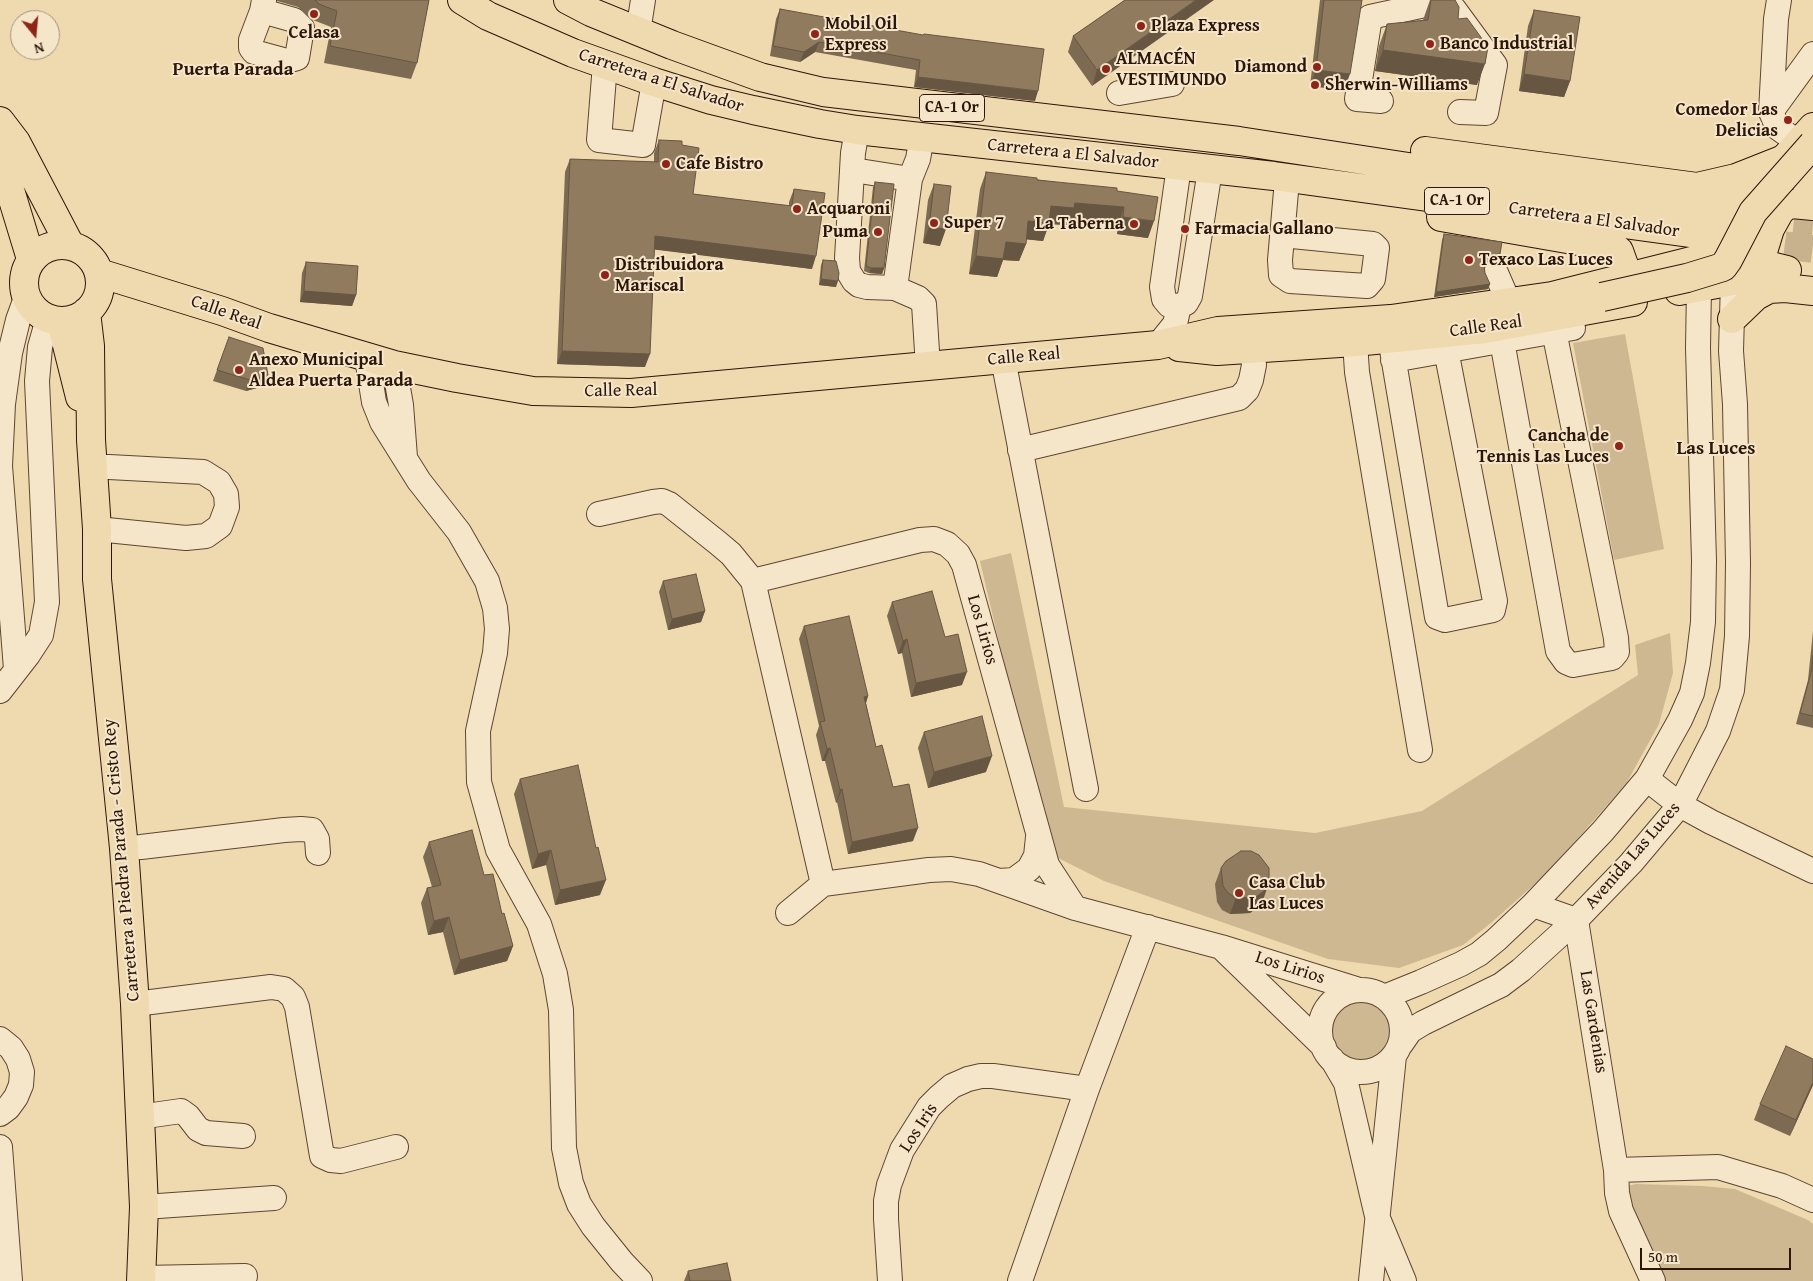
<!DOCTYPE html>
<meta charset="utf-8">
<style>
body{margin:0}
#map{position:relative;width:1813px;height:1281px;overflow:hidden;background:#efd9ae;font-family:"Gentium Book Plus",serif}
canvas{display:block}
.north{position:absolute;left:10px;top:10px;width:50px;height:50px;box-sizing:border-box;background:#f5e6ca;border:1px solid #a5927d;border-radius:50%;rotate:163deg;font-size:14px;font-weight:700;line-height:20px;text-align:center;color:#2c1509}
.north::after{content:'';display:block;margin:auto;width:18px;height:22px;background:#8f2418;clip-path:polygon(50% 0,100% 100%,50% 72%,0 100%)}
.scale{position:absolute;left:1640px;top:1248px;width:151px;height:22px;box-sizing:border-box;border:2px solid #2c1509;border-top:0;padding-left:6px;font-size:15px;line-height:18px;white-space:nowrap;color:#2c1509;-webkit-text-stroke:4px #f5e6ca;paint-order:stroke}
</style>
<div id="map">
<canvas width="1813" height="1281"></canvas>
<div class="north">N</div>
<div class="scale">50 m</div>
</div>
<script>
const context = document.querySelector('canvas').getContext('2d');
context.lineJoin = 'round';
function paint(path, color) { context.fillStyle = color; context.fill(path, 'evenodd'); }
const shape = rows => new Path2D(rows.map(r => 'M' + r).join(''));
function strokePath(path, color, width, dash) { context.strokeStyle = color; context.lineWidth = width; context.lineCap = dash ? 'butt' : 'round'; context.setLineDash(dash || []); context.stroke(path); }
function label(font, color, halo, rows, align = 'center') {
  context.font = font + ' "Gentium Book Plus",serif'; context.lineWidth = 4; context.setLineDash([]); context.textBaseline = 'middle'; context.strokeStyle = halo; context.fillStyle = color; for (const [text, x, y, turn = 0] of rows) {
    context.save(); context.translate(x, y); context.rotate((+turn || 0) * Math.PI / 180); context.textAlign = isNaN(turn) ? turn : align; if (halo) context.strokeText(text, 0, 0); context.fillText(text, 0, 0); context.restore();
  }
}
const green = shape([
 [1625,334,1664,549,1614,560,1573,343],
 [1011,553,1064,807,1315,833,1422,811,1638,675,1635,645,1670,633,1673,673,1659,724,1626,784,1546,874,1491,923,1463,945,1399,968,1328,959,1104,881,1056,857,1039,814,980,561],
 '1328 1029a31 31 0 1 1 62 0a31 31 0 1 1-62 0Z',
 [1636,1184,1703,1186,1735,1189,1808,1220,1813,1224,1813,1281,1656,1281,1623,1187]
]);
const highwayTunnel = shape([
 [1752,218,1813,225],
 [1743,240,1813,249]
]);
const minor = shape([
 [1779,0,1776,19,1771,112,1778,128,1799,143],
 [1454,9,1495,65,1486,113,1460,112],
 [262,11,294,20,302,28,297,58,287,61,254,52,251,48,251,40,262,11,264,0],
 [638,32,643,0],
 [605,64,599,140,643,145,654,82],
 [1119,93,1172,84],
 [1381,101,1357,99,1370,17,1425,5],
 [1771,112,1813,54],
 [857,130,853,153,847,258,848,271,854,281,859,285,867,287,895,288,918,298,924,304,928,367],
 [1179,166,1162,287,1164,299,1169,305,1179,306,1186,303,1190,296,1210,170],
 [853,170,910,179],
 [1282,235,1373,244,1377,248,1373,279,1367,286,1290,281,1281,275,1280,260,1287,180],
 [1496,273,1509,303],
 [895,288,910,179,918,159,922,137],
 [1390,338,1437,617,1445,620,1493,610,1495,601,1446,350],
 [1502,341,1558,651,1566,662,1573,665,1612,658,1617,652,1616,638,1554,331],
 [1355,342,1357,372,1420,750],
 [1158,345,1175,324,1179,306],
 [367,358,374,402,382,422,419,481,459,532,487,581,495,608,497,629,495,653,478,731,479,782,498,850,539,924,555,974,561,1010,564,1148,571,1183,579,1204,593,1226,622,1262,640,1281],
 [1003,359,1086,789],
 [1393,360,1573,328],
 [394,365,401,405,405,457],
 [1020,450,1239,398,1247,390,1251,380,1254,365,1252,349],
 [93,467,109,467,203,472,219,482,226,494,227,507,220,526,206,536,186,538,97,529],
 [599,514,653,502,662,501,669,504,718,543,731,554,753,581,823,884],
 [753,581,920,540,934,539,947,544,958,554,964,565,1047,865,1075,908],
 [16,669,0,466,3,404,10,353,18,320,26,298],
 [0,691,28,655,41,635,47,602,37,381,40,347,48,319],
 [1647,779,1680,805,1711,822,1813,871],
 [124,848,141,847,284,830,301,829,312,830,317,839,318,853],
 [999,881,1014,880,1029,869,1036,856,1038,837],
 [1533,905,1576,920,1616,1170,1617,1193,1621,1211,1653,1281],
 [788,913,823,884,929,870,951,869,979,874,1075,908,1221,947,1359,990],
 [1224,950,1324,1047],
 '1320 1031a41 41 0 1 1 82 0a41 41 0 1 1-82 0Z',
 [1384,997,1421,982,1461,964,1479,954,1496,940,1533,905,1603,831,1647,779,1680,720,1692,693,1698,663,1703,622,1704,561,1698,348,1699,287],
 [135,1004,271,987,284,989,293,997,297,1007,322,1156,331,1160,341,1161,396,1147],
 [0,1039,11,1048,18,1059,22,1072,21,1085,16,1097,8,1108,0,1114],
 [1401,1044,1410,1031,1423,1023,1501,985,1521,970,1576,920,1631,863,1680,805,1718,731,1732,690,1737,636,1738,563,1735,404,1731,351,1733,281],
 [1332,1059,1346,1083,1377,1216,1404,1281],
 [139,1117,181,1111,188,1116,198,1129,206,1133,243,1136],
 [0,1147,10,1281],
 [1616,1170,1718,1167,1782,1186,1813,1200],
 [144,1207,274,1198],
 [142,1278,245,1276],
 [890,1281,886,1219,886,1201,889,1185,902,1150,929,1107,939,1097,952,1086,968,1079,981,1076,993,1076,1087,1089],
 [1020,1281,1087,1089,1148,927],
 [1371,1281,1394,1056]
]);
const major = shape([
 [0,121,16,142,70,245],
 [0,157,31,259],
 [1785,158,1813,127],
 '24 283a38 38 0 1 1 76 0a38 38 0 1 1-76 0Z',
 [99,273,222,311,269,328,394,365,457,378,533,391,631,393,1158,345,1218,331,1391,319,1552,296,1711,256,1720,244,1741,204,1757,187],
 [1679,291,1733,281,1766,219],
 [86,312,90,346,91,440,97,529,97,579,124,848,135,1004,144,1207,141,1281],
 [61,321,80,397],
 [1179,347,1217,351,1355,342,1485,329,1633,302]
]);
const highway = shape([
 [462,0,488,16,573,53,654,82,711,100,753,110,820,124,857,130,1274,176,1704,235],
 [568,0,591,12,672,45,760,77,823,92,1239,141,1708,213],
 [1425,151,1697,187,1741,204],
 [1697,187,1736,178,1784,159],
 [1812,206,1808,196,1807,185,1809,175,1813,165],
 [1441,217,1613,247,1619,251,1624,265,1624,274,1618,280],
 [1787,270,1771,266,1763,259,1762,255,1770,229,1780,211,1786,206,1792,204,1813,206],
 [1733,281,1786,270],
 [1732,319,1756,296,1769,289,1785,288,1813,291]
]);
const majorBridge = shape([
 [1602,297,1687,278,1723,267,1728,260,1753,212,1813,144]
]);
const wall = shape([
 [277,0,429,0,417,63,411,79,324,63,331,27,313,20,298,7,277,1],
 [1125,0,1092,86,1068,52,1073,36],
 [1320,0,1362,0,1344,90,1310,86],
 [1430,0,1455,0,1458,19,1477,85,1375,71,1379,46,1387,24,1423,20],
 [780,9,1035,101,914,87,916,70,815,52,800,62,770,56,776,19],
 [1534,10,1570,81,1564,97,1519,91,1528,26],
 [659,140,682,145,693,194,789,206,789,202,794,189,812,269,654,249,645,367,557,364,565,172,570,159,654,162,654,153],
 [986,172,1117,191,1148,238,1117,234,1118,225,1070,220,1068,225,1049,224,1043,241,1026,239,1026,244,1019,261,1003,260,997,277,969,274,980,189],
 [875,182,884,268,882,274,869,273,864,271,873,187],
 [934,184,940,246,923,243,928,200],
 [1444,234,1500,254,1498,260,1490,261,1485,264,1485,273,1490,284,1488,289,1434,297,1442,240],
 [823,260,836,287,819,285,821,265],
 [306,262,356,295,352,306,300,302,302,273],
 [229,337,264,386,246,391,213,381],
 [663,581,705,611,701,622,668,630,659,592],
 [892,602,945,637,962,685,911,697,902,653,898,654,887,616],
 [804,626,868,696,866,703,876,747,913,841,848,854,837,802,836,803,825,761,822,761,816,735,819,726,799,639],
 [1813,631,1813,728,1796,724,1808,680],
 [924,732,986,772,928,788,918,748],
 [520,779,600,895,555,905,546,865,532,869,514,794],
 [429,842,484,875,502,914,513,946,507,961,454,975,443,932,428,935,421,903,427,888,432,887,423,857],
 [1221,868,1263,900,1258,907,1250,913,1230,914,1222,910,1217,902,1215,884],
 [1813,1085,1790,1136,1754,1120,1760,1104],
 [688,1271,731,1281,684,1281]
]);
const shadedWall = shape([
 [1196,0,1214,0,1092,86,1097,70],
 [819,42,815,52,800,62,804,52],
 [1383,50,1485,64,1477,85,1375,71],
 [1316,70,1350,74,1344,90,1310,86],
 [1524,74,1570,81,1564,97,1519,91],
 [918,77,1038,91,1035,101,914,87],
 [1075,203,1124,207,1118,225,1070,220,1068,225,1049,224,1043,241,1022,239,1028,221,1051,206],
 [1123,217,1154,221,1148,238,1117,234],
 [929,227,946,229,940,246,923,243],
 [655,236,816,256,812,269,650,249],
 [1006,242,1026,244,1019,261,1003,260,997,277,969,274,976,256],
 [1500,254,1498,260,1490,261,1485,264,1487,259,1492,255],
 [871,268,884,268,882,274,869,273],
 [821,279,838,281,836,287,819,285],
 [1490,284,1488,289,1434,297,1436,292],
 [304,291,356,295,352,306,300,302],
 [562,351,650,354,645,367,557,364],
 [268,375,264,386,246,391,250,380],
 [705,611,701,622,668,630,672,619],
 [907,639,902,653,898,654,903,641],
 [967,672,962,685,911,697,916,683],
 [868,696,864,709,864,697],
 [830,748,825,761,822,761,827,749],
 [992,756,986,772,928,788,934,772],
 [842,789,837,802,836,803,840,790],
 [918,828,913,841,848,854,852,842],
 [551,850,546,865,532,869,538,854],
 [606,880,600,895,555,905,560,890],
 [1269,883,1263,900,1258,907,1250,913,1230,914,1236,898],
 [449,917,443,932,428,935,434,921],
 [513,946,507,961,454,975,460,960],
 [1813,1082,1813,1085,1790,1136,1796,1120]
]);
const building = shape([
 [315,0,429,0,417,63,330,46,337,11,319,4,315,0],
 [1125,0,1196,0,1097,70,1073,36,1125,0],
 [1324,0,1362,0,1350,74,1316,70,1324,0],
 [1431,0,1455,0,1459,7,1458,19,1467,18,1488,47,1485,64,1383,50,1387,24,1428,20,1431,0],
 [780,9,923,35,924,34,1044,49,1038,91,918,77,920,60,819,42,804,52,773,46,780,9],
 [1534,10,1580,17,1570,81,1524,74,1534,10],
 [659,140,682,141,682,145,699,148,693,194,792,206,794,189,825,193,816,256,655,236,650,354,562,351,570,159,658,162,659,140],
 [986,172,1037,178,1037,180,1117,188,1117,191,1158,197,1154,221,1123,217,1124,207,1075,203,1074,208,1051,206,1049,223,1028,221,1026,244,1006,242,1003,259,976,256,986,172],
 [875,182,894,184,884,268,871,268,866,266,875,182],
 [934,184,951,186,946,229,929,227,934,184],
 [1444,234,1502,242,1500,254,1492,255,1487,259,1484,265,1485,273,1490,284,1436,292,1444,234],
 [823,260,836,261,839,273,838,281,821,279,823,260],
 [306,262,358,266,356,295,304,291,306,262],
 [229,337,263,348,268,375,250,380,217,370,229,337],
 [696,574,705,611,672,619,663,581,696,574],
 [932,591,945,637,958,634,967,672,916,683,907,639,903,641,892,602,932,591],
 [849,616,868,696,864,697,876,747,882,745,893,787,909,784,918,828,852,842,842,789,840,790,830,748,827,749,820,722,825,721,804,626,849,616],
 [1813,656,1813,716,1800,713,1812,669,1813,656],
 [982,716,992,756,934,772,924,732,982,716],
 [578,765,596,848,598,847,606,880,560,890,551,850,538,854,520,779,578,765],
 [472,830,484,875,493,874,502,914,504,913,513,946,460,960,449,917,434,921,427,888,441,885,429,842,472,830],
 [1241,851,1251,851,1259,855,1269,868,1269,883,1264,891,1256,897,1236,898,1228,893,1223,886,1221,868,1226,861,1241,851],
 [1786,1046,1813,1059,1813,1082,1796,1120,1760,1104,1786,1046],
 [727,1263,731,1281,690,1281,688,1271,727,1263]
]);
const markers = [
 [314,14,5,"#8f2418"],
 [1141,26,5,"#8f2418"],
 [815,34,5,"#8f2418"],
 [1430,44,5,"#8f2418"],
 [1317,67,5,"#8f2418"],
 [1106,69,5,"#8f2418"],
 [1315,85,5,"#8f2418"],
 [1788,120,5,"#8f2418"],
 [666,164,5,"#8f2418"],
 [797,209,5,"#8f2418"],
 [934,223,5,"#8f2418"],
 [1134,224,5,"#8f2418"],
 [1185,229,5,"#8f2418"],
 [878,232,5,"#8f2418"],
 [1469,260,5,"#8f2418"],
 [605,275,5,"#8f2418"],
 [239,370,5,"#8f2418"],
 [1619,446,5,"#8f2418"],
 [1239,893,5,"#8f2418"]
];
const shields = [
 [952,108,65],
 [1457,201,65]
];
const shieldNames = [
 ["CA-1 Or",952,108],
 ["CA-1 Or",1457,201]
];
const poiNames = [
 ["Mobil Oil",825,24],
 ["Express",825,45],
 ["Plaza Express",1151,26],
 ["Celasa",314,33,"center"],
 ["Banco Industrial",1440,44],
 ["ALMACÉN",1116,59],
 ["VESTIMUNDO",1116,80],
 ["Diamond",1307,67,"right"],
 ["Sherwin-Williams",1325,85],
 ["Comedor Las",1778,110,"right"],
 ["Delicias",1778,131,"right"],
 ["Cafe Bistro",676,164],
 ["Acquaroni",807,209],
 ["Super 7",944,223],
 ["La Taberna",1124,224,"right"],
 ["Farmacia Gallano",1195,229],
 ["Puma",868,232,"right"],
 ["Texaco Las Luces",1479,260],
 ["Distribuidora",615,265],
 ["Mariscal",615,286],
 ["Anexo Municipal",249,360],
 ["Aldea Puerta Parada",249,381],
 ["Cancha de",1609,436,"right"],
 ["Tennis Las Luces",1609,457,"right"],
 ["Casa Club",1249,883],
 ["Las Luces",1249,904]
];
const streetNames = [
 ["Carretera a El Salvador",661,81,18],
 ["Carretera a El Salvador",1073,154,6],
 ["Carretera a El Salvador",1594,220,8],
 ["Calle Real",226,313,19],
 ["Calle Real",1486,327,-8],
 ["Calle Real",1024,357,-5],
 ["Calle Real",621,391,-1],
 ["Los Lirios",982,630,74],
 ["Avenida Las Luces",1633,856,-49],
 ["Carretera a Piedra Parada - Cristo Rey",122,860,-95],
 ["Los Lirios",1290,968,18],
 ["Las Gardenias",1593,1022,81],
 ["Los Iris",919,1128,-57]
];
const neighbourhoodNames = [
 ["Puerta Parada",233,70],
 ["Las Luces",1716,449]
];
paint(green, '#ceb892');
strokePath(highwayTunnel, '#c8b28d', 28, [28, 14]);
strokePath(minor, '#5d4632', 26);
strokePath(major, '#2c1509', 30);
strokePath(highway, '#2c1509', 30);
strokePath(minor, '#f5e6ca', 24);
strokePath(major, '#efd9ae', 28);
strokePath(highway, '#efd9ae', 28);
strokePath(majorBridge, '#2c1509', 30, []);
strokePath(majorBridge, '#efd9ae', 28);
paint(wall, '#7d6a52');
paint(shadedWall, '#665642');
paint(building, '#917b5f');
strokePath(building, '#665642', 1);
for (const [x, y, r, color] of markers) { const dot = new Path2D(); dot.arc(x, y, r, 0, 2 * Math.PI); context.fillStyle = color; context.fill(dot); strokePath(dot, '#f5e6ca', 2); }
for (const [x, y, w] of shields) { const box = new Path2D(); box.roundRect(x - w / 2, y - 13.5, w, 27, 4); context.fillStyle = '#f5e6ca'; context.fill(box); strokePath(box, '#2c1509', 1); }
label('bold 16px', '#2c1509', null, shieldNames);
label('bold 18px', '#2c1509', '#f5e6ca', poiNames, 'left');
label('18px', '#2c1509', '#f5e6ca', streetNames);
label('bold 19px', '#2c1509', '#f5e6ca', neighbourhoodNames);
</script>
